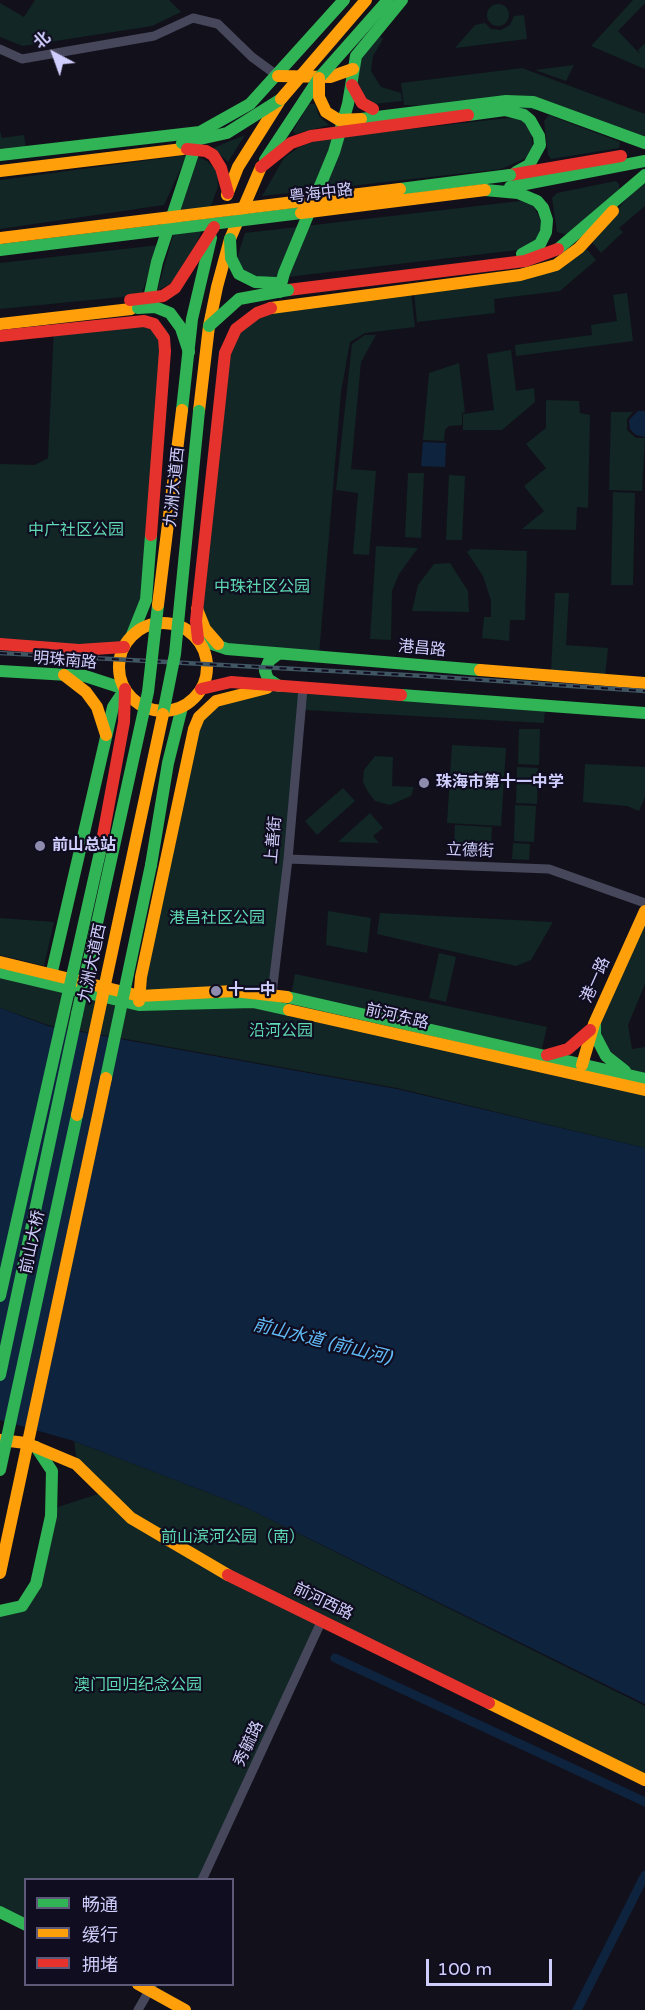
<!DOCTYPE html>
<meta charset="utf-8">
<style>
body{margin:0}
#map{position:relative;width:645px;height:2010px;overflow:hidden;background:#12111b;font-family:"Varela Round","Noto Sans SC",sans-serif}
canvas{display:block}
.legend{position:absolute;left:24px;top:1878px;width:210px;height:108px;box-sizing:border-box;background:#0f0d1f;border:2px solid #5c5a78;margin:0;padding:8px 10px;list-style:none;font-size:18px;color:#d0cefd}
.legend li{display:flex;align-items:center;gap:12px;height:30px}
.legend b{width:30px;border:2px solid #5c5a78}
.north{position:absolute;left:24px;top:24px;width:60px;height:60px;-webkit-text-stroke:4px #0f0d1f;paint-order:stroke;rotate:319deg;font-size:16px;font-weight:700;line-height:24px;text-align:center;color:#d0cefd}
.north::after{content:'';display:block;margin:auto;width:21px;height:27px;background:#d0cefd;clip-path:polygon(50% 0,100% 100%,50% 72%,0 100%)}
.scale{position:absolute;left:426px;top:1959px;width:126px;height:27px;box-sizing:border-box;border:3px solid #d0cefd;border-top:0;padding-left:8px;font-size:18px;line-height:21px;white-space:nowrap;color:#d0cefd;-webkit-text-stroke:4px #0f0d1f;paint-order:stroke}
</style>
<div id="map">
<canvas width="645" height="2010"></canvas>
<ul class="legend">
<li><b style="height:8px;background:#30b455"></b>畅通</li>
<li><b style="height:8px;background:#ff9f0a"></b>缓行</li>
<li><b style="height:8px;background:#e5322d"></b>拥堵</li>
</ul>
<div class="north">北</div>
<div class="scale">100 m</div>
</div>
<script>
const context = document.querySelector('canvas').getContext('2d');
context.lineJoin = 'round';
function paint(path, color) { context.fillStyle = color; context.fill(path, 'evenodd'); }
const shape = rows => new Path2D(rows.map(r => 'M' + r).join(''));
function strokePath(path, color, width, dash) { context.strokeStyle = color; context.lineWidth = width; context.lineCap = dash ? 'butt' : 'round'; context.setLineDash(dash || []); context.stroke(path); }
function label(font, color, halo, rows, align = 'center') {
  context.font = font + ' "Varela Round","Noto Sans SC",sans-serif'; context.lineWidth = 4.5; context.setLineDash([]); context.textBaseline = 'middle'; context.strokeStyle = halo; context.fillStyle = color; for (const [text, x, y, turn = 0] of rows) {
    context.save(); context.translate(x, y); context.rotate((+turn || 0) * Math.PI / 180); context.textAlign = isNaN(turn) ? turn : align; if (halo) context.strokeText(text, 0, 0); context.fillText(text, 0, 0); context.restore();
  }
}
const green = shape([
 [35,0,169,0,181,12,152,26,23,46,0,37,0,3,24,17],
 [633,0,645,0,645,3,618,31,640,54,638,50,645,43,645,69,591,46],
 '487 15a11 11 0 1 1 22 0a11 11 0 1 1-22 0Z',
 [524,15,527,39,455,48,475,25,485,23,491,29,501,30,510,25,514,16],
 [378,35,383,39,373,56,371,71,381,87,401,93,402,101,374,104,364,98,357,82,360,60],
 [574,65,566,81,535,70],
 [522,68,645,114,645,141,562,111,404,105,401,83],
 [309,104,315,104,319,116,329,125,296,134,293,131],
 [549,115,620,142,619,148,551,159,548,155,544,121],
 [508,118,524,119,531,131,533,150,524,159,501,169,262,196,284,158,299,147,321,139],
 [0,131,2,138,24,135,26,149,0,153],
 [245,135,228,162,213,148],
 [187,155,164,205,0,229,0,180],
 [196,156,207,161,217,171,218,187,193,253,177,280,157,291],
 [645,178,645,206,619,228,623,232,601,253,590,240],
 [616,181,619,184,619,190,569,235,557,232,552,198,557,193],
 [520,201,533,205,541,221,539,238,526,249,270,279,247,275,237,258,245,233],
 [159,245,141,295,0,309,0,263],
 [585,247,596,260,560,291,494,299,495,313,417,322,414,293,520,278],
 [411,291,415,327,365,333,350,342,341,392,319,655,228,648,201,618,230,341,257,314],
 [627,293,633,341,516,356,515,345,592,335,591,325,617,321,613,295],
 [154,318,167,330,170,348,146,600,132,635,124,647,0,644,0,464,35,465,48,458,54,327],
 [365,335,376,335,361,362,351,469,376,471,369,555,353,554,358,493,336,490,352,344],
 [511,350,516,391,534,388,535,402,502,430,463,430,463,414,494,410,487,354],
 [459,363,465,412,462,413,462,425,449,426,445,430,444,441,423,440,429,373],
 [546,400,579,401,580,413,590,415,588,508,577,507,576,530,522,529,544,511,524,486,546,468,526,444,546,428],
 [611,412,633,412,627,419,627,430,636,438,645,438,642,491,609,490],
 [408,473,424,473,421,538,405,537],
 [449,475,465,476,462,540,446,540],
 [613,492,635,493,633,585,611,585],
 [376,546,418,548,399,574,392,591,391,640,370,639],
 [471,549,527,551,525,620,510,620,509,641,482,638,484,617,491,617,491,600,483,576,467,552],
 [450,563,468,591,469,612,412,611,418,585,434,564],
 [555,593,569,593,566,645,608,648,605,676,551,672],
 [280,688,300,689,272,994,645,1080,645,1148,397,1088,48,1025,0,1008,0,973,140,995,200,719,218,703],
 [306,691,545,708,544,723,304,710],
 [519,729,540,729,539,765,518,764],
 [452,745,506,748,501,826,447,823],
 [375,756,393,757,392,786,414,787,411,796,390,805,375,801,368,792,363,782,364,770],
 [585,764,645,767,645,797,639,811,627,806,583,802],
 [517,767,538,768,537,804,516,803],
 [343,788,355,801,317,835,305,821],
 [515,805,536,806,534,842,514,841],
 [370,813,383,828,373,836,379,843,338,842],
 [455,825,492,827,491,847,454,845],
 [513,843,530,844,529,860,512,859],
 [328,911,371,918,367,953,326,945],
 [380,913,553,922,531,960,516,966,377,934],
 [645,915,645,984,628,1025,632,1049,645,1047,645,1076,629,1072,608,1055,596,1025],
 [0,918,54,922,44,966,0,955],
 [439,953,456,957,446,1002,429,998],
 [295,974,547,1027,541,1053,291,995],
 [74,1441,243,1506,645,1706,645,1776,209,1562,152,1530,77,1462],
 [101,1493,130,1519,319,1621,199,1879,26,1880,25,1923,0,1910,0,1613,24,1607,55,1508]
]);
const water = shape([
 [638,411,645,411,645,437,636,435,630,429,629,420],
 [423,442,446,443,445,467,421,466],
 [0,1008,48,1026,397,1089,645,1148,645,1704,243,1506,74,1441,0,1420]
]);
const canal = shape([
 [335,1658,645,1802],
 [577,2010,645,1875]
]);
const street = shape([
 [0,49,22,59,154,36,193,18,218,24,252,57,278,76],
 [288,859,549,869,645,903],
 [272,994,288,859,303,688],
 [202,1880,322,1620],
 [138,2010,153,1984]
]);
const fast = shape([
 [468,115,505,110,524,115,530,120,539,136,540,145,529,165,516,172],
 [361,119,506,101,533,102,645,143],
 [0,155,200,132,250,104,344,0],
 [510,187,645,161],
 [485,190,518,193,537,201,543,208,547,220,546,232,540,244,522,254],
 [558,249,645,175],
 [279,292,284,273,334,152,348,104,356,56,402,0],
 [148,303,157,262,196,144],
 [182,410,192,319,211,238],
 [132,635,146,600,151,535],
 [198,639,227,649,480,670],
 [278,654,269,661,265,671,268,679,279,686],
 [0,671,85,676,125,689],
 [401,695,645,713],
 [151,865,168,763,182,707],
 [0,972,139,1005,253,1002,289,1010],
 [50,980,113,707,125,689],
 [287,997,645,1079],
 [595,1025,595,1035,606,1056,625,1071],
 [0,1375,77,1014],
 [0,1611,22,1606,36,1584,51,1516,52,1471,36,1447],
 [0,1912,26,1925]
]);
const slow = shape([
 [278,76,330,77,353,69],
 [0,171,183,149],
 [227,195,238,167,279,102],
 [271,308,520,275,556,265,579,248,613,211],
 [0,324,131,309],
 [199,411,209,326,217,287,230,239,261,167],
 [197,609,205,629,218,644],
 '119 667a44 44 0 1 1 88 0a44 44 0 1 1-88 0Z',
 [480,670,645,683],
 [64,675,86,692,97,707,106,735],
 [0,962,140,996,234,991,287,997],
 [139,1001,141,977,194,729,199,717,216,701,267,688],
 [289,1010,645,1090],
 [582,1065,594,1024,645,911],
 [0,1440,26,1443,76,1464,131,1518,228,1575],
 [489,1703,645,1780],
 [138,1984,185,2010]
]);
const jam = shape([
 [352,85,362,103,373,109],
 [510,175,621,156],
 [288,290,525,261,558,249],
 [0,336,144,321,154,324,164,338,165,351,151,535],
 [198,639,196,621,225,353,236,329,257,313,271,308],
 [0,644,79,650,124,647],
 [201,689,231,682,401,695],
 [100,852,124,722,125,689],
 [547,1055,568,1049,590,1030],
 [228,1575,489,1703]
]);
const rail = shape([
 [0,653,425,676,645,691]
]);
const fastBridge = shape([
 [182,143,227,133,281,99],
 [265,160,319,78,388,0],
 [400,189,510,175],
 [230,239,231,258,239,274,255,282,276,283],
 [0,250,301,213],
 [138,308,155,307,170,313,181,328,189,352],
 [209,326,239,299,288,290],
 [163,714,175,654,199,411],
 [77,1014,148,692,158,605],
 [106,1078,151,865],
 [0,1296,100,852],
 [0,1470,77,1115]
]);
const slowBridge = shape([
 [319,78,319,97,326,112,339,120,361,119],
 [281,99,366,0],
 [301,213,485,190],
 [0,238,400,189],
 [158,605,182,410],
 [77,1115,163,714],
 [0,1573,106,1078]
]);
const jamBridge = shape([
 [187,149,206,151,213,155,221,168,228,193],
 [261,167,291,143,311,136,468,115],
 [130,300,163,296,175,288,214,227]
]);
const markers = [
 [424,783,6,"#8e8cae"],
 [40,846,6,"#8e8cae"],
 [216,991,6,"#8e8cae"]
];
const streetNames = [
 ["粤海中路",321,194,-7],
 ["九洲大道西",175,487,-84],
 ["港昌路",422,649,5],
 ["明珠南路",65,661,5],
 ["上善街",274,840,-85],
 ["立德街",470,851,2],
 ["九洲大道西",93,963,-78],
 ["港一路",596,980,-66],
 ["前河东路",397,1017,13],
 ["前山大桥",33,1242,-78],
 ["前河西路",323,1602,26],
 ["秀毓路",249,1744,-65]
];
const parkNames = [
 ["中广社区公园",76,531],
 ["中珠社区公园",262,588],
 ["港昌社区公园",217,919],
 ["沿河公园",281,1032],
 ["前山滨河公园（南）",233,1538],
 ["澳门回归纪念公园",138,1686]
];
const poiNames = [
 ["珠海市第十一中学",436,783],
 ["前山总站",52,846],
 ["十一中",228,991]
];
const waterNames = [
 ["前山水道 (前山河)",322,1342,14]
];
paint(green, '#112625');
paint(water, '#0e233e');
strokePath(canal, '#0e233e', 9);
strokePath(street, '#47475c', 9);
strokePath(fast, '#30b455', 12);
strokePath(slow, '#ff9f0a', 12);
strokePath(jam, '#e5322d', 12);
strokePath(rail, '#405663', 4.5);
strokePath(rail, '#0f0d1f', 2, [7]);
strokePath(fastBridge, '#30b455', 12);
strokePath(slowBridge, '#ff9f0a', 12);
strokePath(jamBridge, '#e5322d', 12);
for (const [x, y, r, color] of markers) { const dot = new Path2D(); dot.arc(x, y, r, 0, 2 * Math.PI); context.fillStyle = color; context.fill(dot); strokePath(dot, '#0f0d1f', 2); }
label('16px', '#d0cefd', '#0f0d1f', streetNames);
label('16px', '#5ed9b2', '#0f0d1f', parkNames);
label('bold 16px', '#d0cefd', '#0f0d1f', poiNames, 'left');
label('italic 18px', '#61bbf8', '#0f0d1f', waterNames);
</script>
